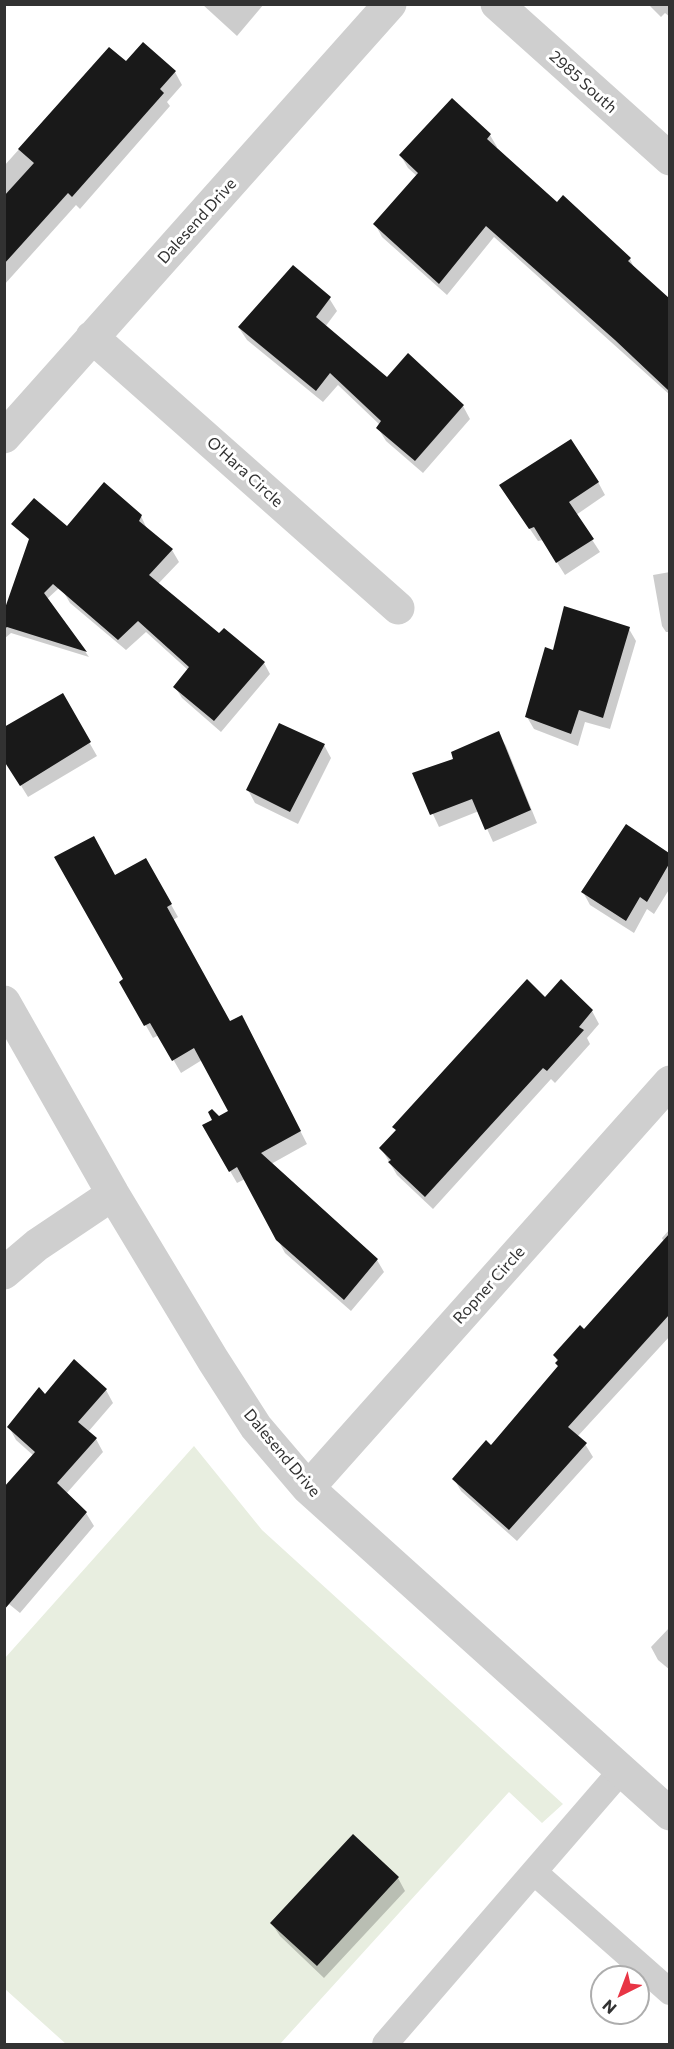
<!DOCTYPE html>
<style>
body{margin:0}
#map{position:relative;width:674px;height:2049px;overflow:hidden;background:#fff;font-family:Commissioner,sans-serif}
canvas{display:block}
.frame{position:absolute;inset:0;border:6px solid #323232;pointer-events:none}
.north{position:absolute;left:590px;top:1965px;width:60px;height:60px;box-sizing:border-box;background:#fff;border:2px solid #adadad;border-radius:50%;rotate:222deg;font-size:16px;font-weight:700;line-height:24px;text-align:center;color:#323232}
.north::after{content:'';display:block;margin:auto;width:21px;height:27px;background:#e83545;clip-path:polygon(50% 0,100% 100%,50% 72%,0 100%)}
</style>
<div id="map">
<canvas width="674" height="2049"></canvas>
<div class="frame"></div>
<div class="north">N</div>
</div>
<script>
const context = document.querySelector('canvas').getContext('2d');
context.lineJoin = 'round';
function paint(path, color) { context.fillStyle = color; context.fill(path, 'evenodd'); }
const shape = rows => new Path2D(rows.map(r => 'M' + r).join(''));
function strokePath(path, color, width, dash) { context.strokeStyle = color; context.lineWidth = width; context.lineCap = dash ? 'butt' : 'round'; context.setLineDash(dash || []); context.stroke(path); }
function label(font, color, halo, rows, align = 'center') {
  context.font = font + ' Commissioner,sans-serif'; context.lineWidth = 6; context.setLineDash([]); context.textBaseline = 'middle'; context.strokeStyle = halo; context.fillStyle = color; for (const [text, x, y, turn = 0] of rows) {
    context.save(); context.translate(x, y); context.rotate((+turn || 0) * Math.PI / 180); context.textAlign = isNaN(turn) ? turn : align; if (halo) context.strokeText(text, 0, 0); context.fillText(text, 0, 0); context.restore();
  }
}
const green = shape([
 [194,1446,262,1530,563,1804,542,1823,509,1792,280,2044,66,2044,5,1989,5,1658]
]);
const shadow = shape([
 [202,4,264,4,237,36],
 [648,4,670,4,670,17,665,13,661,17],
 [143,44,175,72,182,85,167,102,170,106,80,209,76,205,4,285,4,166,109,49,126,63],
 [490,135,497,147,496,149,557,204,630,259,635,270,670,300,670,395,494,237,447,295,382,237,375,224,417,176,408,168,401,156],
 [329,298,337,311,325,327,388,379,408,356,463,406,470,419,423,473,386,441,378,428,380,425,338,385,323,402,247,340,239,328],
 [598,482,605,495,576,515,600,552,565,575,543,540,538,541,509,498],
 [141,516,147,529,172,550,179,562,158,584,219,636,264,663,270,674,221,732,182,698,175,687,188,670,146,632,126,650,70,603,63,591],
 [28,548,71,577,47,599,89,657,11,633,4,639,4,616],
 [670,572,670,632,666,632,662,626,653,575],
 [629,629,636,641,610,729,585,722,578,746,534,729,527,717,554,652],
 [62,695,97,756,28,797,4,758],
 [498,733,506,746,537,823,493,842,479,811,439,827,414,774,455,760],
 [324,745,331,758,298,824,255,803,248,790],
 [626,826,670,854,670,888,654,914,647,909,634,933,590,905,583,892],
 [146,860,178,917,173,920,230,1023,248,1029,307,1144,271,1164,377,1260,384,1272,351,1311,285,1253,245,1179,237,1183,204,1126,230,1111,202,1060,181,1073,159,1035,153,1038,121,982,125,980,115,877],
 [545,999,592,1011,599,1024,587,1038,590,1044,555,1083,551,1079,433,1209,397,1175,381,1148,397,1132,394,1127],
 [670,1229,670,1336,577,1437,585,1444,593,1457,517,1541,461,1491,454,1479,491,1447,559,1367,555,1355,584,1331,664,1242,662,1238],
 [106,1390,113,1403,88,1432,96,1439,103,1452,66,1494,86,1513,94,1526,20,1613,4,1600,34,1456,16,1440,9,1427,45,1396],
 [670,1627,670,1670,658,1660,651,1647],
 [398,1878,405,1891,324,1978,280,1936,272,1924]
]);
const building = shape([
 [143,42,176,71,160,89,164,93,72,197,68,193,4,264,4,196,34,163,18,149,109,47,126,61],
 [452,98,491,134,487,139,557,202,563,195,631,258,628,261,669,298,669,391,615,340,486,226,439,284,373,224,418,173,399,155],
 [293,265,331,297,316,317,387,377,408,353,464,405,415,461,376,428,381,421,330,373,316,391,238,327],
 [571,439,599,482,569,502,594,539,556,563,534,527,529,529,499,485],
 [104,482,142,515,139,521,173,549,149,575,219,633,224,628,265,662,214,721,173,687,189,667,138,621,118,640,53,584,44,593,87,652,7,627,4,629,4,611,29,539,11,524,34,498,67,526],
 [564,606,630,627,603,718,579,710,571,734,525,717,545,647,553,650],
 [63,693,91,742,20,786,4,761,4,727],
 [279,723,325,744,290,812,246,790],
 [499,731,531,810,485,830,472,799,430,815,412,773,453,759,451,752],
 [626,824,669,853,669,864,647,902,640,897,626,921,581,892],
 [94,836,115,875,146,858,172,904,167,907,230,1021,242,1015,301,1131,261,1153,378,1259,344,1300,276,1240,237,1167,229,1172,202,1125,212,1120,208,1112,212,1109,219,1116,228,1111,194,1048,172,1061,150,1023,144,1026,119,982,123,979,54,857],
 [527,979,545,997,561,979,593,1010,579,1027,584,1030,547,1071,543,1068,425,1197,388,1162,391,1160,379,1148,396,1130,392,1127],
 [669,1234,669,1315,568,1427,587,1443,509,1530,452,1479,486,1440,491,1445,558,1366,555,1363,558,1360,553,1355,580,1325,584,1329],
 [74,1359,107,1389,78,1422,97,1438,57,1483,87,1512,4,1610,4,1487,35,1452,7,1427,39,1387,45,1394],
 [353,1834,399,1877,317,1966,270,1923]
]);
const lane = shape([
 [534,1872,670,1992],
 [385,2044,621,1771]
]);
const street = shape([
 [497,4,670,159],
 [92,337,398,608],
 [4,437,390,4],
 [4,1002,113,1194,213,1360,256,1427,308,1488,670,1814],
 [4,1273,37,1245,113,1194],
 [308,1488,670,1082]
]);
const streetNames = [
 ["2985 South",583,82,42],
 ["Dalesend Drive",197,221,-48],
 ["O'Hara Circle",245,472,42],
 ["Ropner Circle",489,1285,-48],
 ["Dalesend Drive",282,1453,50]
];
paint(green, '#e8eee0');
paint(shadow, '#0003');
paint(building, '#191919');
strokePath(lane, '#cfcfcf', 26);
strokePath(street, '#cfcfcf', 33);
label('16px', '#323232', '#fff', streetNames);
</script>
